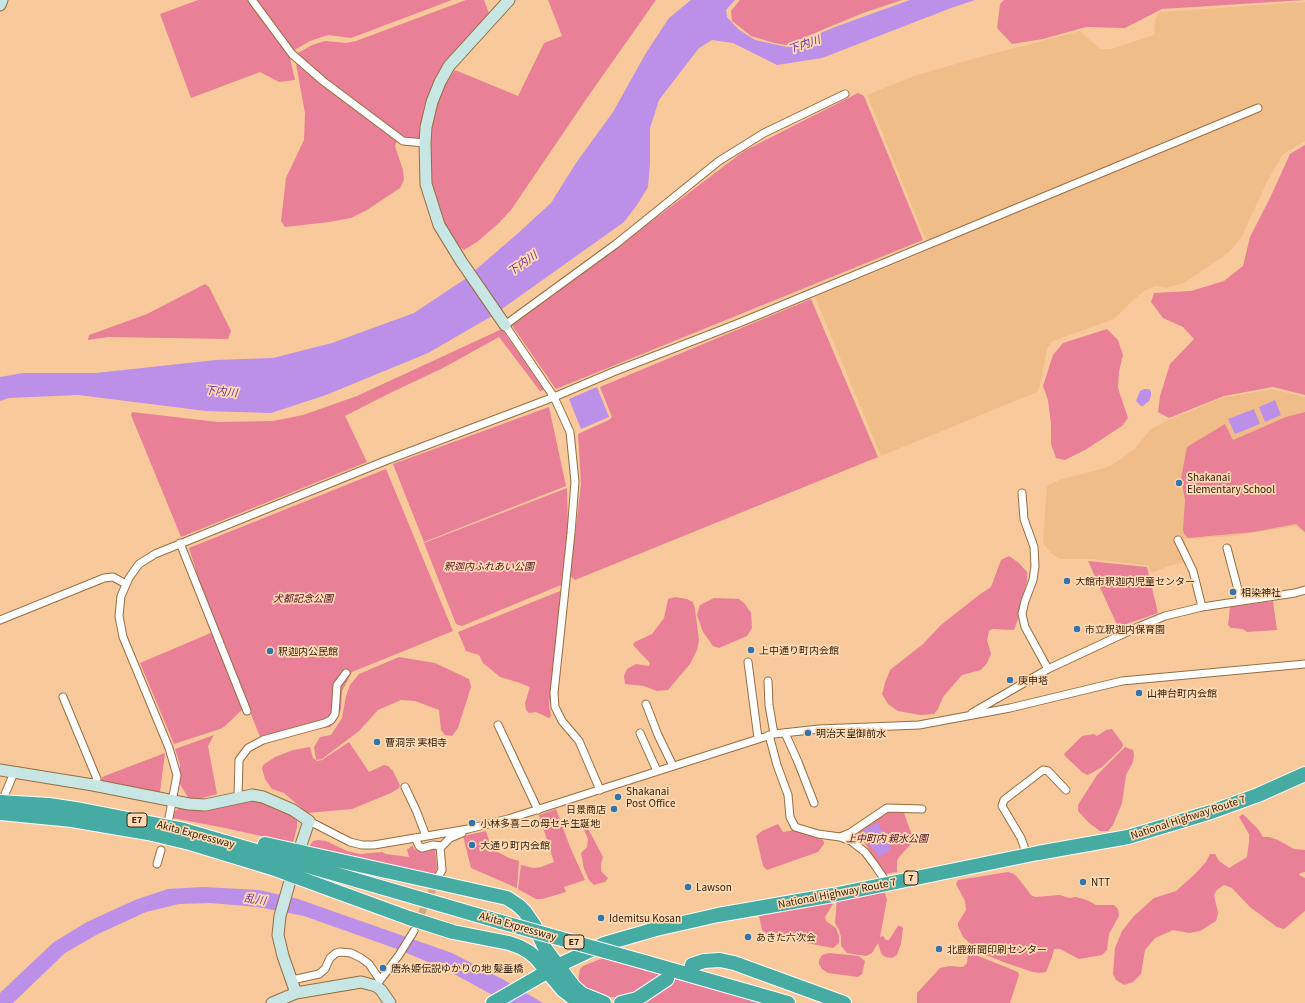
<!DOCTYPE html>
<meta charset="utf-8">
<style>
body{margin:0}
canvas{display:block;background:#f7c99b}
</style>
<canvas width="1305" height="1003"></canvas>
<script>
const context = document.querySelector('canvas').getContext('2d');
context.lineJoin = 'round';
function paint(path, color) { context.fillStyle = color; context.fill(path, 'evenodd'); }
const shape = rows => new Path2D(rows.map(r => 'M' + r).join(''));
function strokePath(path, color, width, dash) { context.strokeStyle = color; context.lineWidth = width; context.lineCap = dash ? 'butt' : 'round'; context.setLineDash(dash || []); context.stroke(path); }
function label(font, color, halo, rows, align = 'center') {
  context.font = font + ' Georgia,"Noto Sans JP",serif'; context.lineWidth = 3.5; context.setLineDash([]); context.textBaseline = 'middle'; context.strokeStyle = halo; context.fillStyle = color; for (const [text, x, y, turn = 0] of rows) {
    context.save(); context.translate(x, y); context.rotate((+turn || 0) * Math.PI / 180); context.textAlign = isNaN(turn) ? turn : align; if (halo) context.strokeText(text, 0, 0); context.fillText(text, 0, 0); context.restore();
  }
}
const built = shape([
 [1305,2,1305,141,1283,154,1267,182,1241,238,1229,252,1184,283,1166,288,1156,286,1144,291,1128,305,1114,319,1053,341,1047,349,1041,382,1037,392,881,456,815,297,930,250,867,95,914,76,980,57,1080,31,1100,49,1111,49,1154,35,1155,19,1160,12],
 [1272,389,1305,397,1305,533,1296,526,1232,536,1184,539,1192,560,1169,566,1151,573,1149,566,1092,559,1060,559,1051,553,1043,543,1047,486,1059,480,1105,468,1118,461,1134,449,1151,429,1169,420,1222,398]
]);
const green = shape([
 [198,0,248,0,289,54,295,80,279,82,260,72,191,98,160,14],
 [255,0,452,0,351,38,328,35,310,41,293,51],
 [466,0,484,0,490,16,464,41,445,64,432,85,424,108,420,138,408,138,403,137,344,92,296,54,312,45,325,41,346,43,356,41],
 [548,0,656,0,587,98,511,210,498,224,477,242,464,250,457,245,442,219,432,186,429,151,433,117,441,91,455,70,518,96,544,43,562,36],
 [740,0,902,0,863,13,786,45,774,43,751,36,732,21,731,11],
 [1004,0,1305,0,1162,9,1125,28,1086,27,1043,39,1012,44,997,28,1000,4],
 [296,64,397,141,395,146,403,170,404,180,400,188,367,210,351,218,329,222,285,227,281,221,286,178,304,140,305,113],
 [858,93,864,96,923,240,556,389,511,324,628,239,744,151],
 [1305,145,1305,395,1273,387,1224,396,1169,418,1158,412,1160,396,1170,364,1194,339,1183,327,1163,318,1151,302,1154,293,1191,291,1224,281,1243,266,1250,237,1270,198,1290,154],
 [205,284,209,287,231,331,228,339,108,337,88,340,89,335,147,314],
 [811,299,878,457,575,580,570,576,581,484,578,434,609,420,612,417,600,387],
 [502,329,544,390,540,391,499,337,443,368,388,394,345,416,367,462,181,537,131,415,132,412,218,422,273,421,303,415,357,396],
 [1107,329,1118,340,1123,355,1119,371,1118,388,1128,418,1122,426,1085,450,1065,460,1056,458,1051,444,1051,424,1048,400,1043,386,1053,355,1063,343],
 [549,407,566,486,424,542,393,464],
 [1305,412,1305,532,1296,524,1253,532,1188,538,1184,534,1183,529,1185,500,1181,478,1187,447,1225,424,1233,440,1286,417],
 [386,469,453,631,352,672,342,691,341,709,336,721,330,727,293,734,262,742,202,590,189,548],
 [567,488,568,527,561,585,462,626,456,624,424,543],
 [1009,556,1019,563,1027,572,1027,581,1019,616,1014,630,992,629,989,631,987,640,991,654,987,663,981,670,962,675,943,697,938,709,934,714,920,715,898,711,888,704,882,694,885,683,890,670,923,644,941,625,979,595,991,587,1001,560],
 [1088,561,1147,567,1158,613,1118,627],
 [560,591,562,596,549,705,551,716,549,718,536,712,529,713,526,710,525,703,530,687,517,682,500,677,483,663,479,655,466,651,458,632],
 [675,597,687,599,693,602,695,609,699,640,697,650,690,664,668,690,657,691,644,686,625,684,624,676,627,669,636,664,649,666,650,663,633,645,635,642,652,634,664,618,668,599],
 [714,598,739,599,745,604,751,613,752,628,747,636,719,648,713,646,703,632,697,615,700,605],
 [1273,601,1277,630,1247,632,1243,629,1231,628,1228,625,1230,607],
 [213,632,244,708,225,726,220,729,174,744,140,663],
 [399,657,435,663,469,679,471,687,458,728,452,736,445,735,441,730,439,710,415,701,401,700,378,710,359,731,322,759,316,760,314,747,320,737,331,735,342,718,346,696,350,685,359,674],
 [1112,729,1123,744,1122,748,1102,767,1088,775,1083,773,1065,756,1064,754,1082,736,1094,734,1097,736,1106,730],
 [214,735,208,746,217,794,199,799,189,799,180,784,180,765,175,749],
 [349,742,369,772,384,765,388,766,393,771,400,785,399,788,391,793,352,809,307,813,284,793,272,789,265,779,262,768,263,765,275,757,293,750,310,747,313,758,317,761,322,760],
 [1125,747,1133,750,1134,754,1133,762,1126,775,1122,803,1113,825,1108,831,1100,831,1089,823,1078,811,1078,805,1097,775],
 [165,753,160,792,102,782,102,777],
 [246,801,261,802,287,812,294,817,297,821,297,827,293,843,220,827,173,818,173,813,180,807,196,810],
 [556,809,570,847,585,880,564,887,566,892,542,899,536,899,518,889,521,865,534,868,541,867,554,862,539,815],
 [889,810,901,810,904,813,914,841,899,857,897,861,897,872,885,874,858,833,859,830],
 [1243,814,1258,829,1263,837,1269,837,1278,840,1294,849,1305,850,1305,872,1300,873,1299,875,1305,878,1305,911,1284,929,1277,927,1250,907,1232,888,1224,885,1217,890,1214,895,1218,913,1216,921,1200,931,1189,933,1173,930,1155,938,1145,950,1141,974,1133,982,1124,985,1116,980,1113,974,1115,948,1122,931,1134,916,1154,898,1176,891,1195,874,1206,862,1210,854,1215,854,1219,861,1229,868,1247,857,1249,842,1249,834,1239,817],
 [583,823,585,823,603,857,601,864,601,871,608,878,605,882,597,884,594,885,589,880,584,869,581,853,587,847,588,839,582,825],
 [778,824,783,832,794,830,823,840,824,844,818,852,767,870,763,866,756,836,762,831],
 [486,831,492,849,509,858,519,861,517,888,471,868,463,836],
 [318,840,326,841,347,851,360,854,382,852,386,854,409,857,407,849,410,848,410,847,413,846,414,849,421,852,427,851,433,848,435,849,437,868,435,875,308,848,313,841],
 [1008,872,1014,874,1018,878,1031,895,1035,897,1060,895,1069,898,1076,897,1087,900,1096,905,1114,905,1118,909,1119,916,1109,934,1107,950,1102,955,1079,959,1060,949,1054,949,1052,957,1046,972,1039,973,1033,972,1006,963,979,952,963,937,958,926,958,923,966,910,965,901,956,884,958,880],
 [884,890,887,899,880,937,883,936,886,940,889,940,898,926,901,926,903,928,901,944,897,955,892,958,885,957,881,953,878,943,872,953,866,956,847,953,841,946,841,937,839,930,835,923,837,899],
 [828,902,833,904,825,917,826,921,836,928,839,936,839,943,833,948,781,938,767,935,762,930,759,916,781,910],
 [829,953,859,956,865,961,862,974,858,977,828,973,822,969,819,964,819,960,822,955],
 [971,953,1018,972,1019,975,1010,1003,917,1003,917,993,940,968,950,966,963,967,967,963,968,954],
 [603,958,619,963,661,975,640,992,620,997,609,997,594,993,585,988,578,981,580,969,583,966],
 [675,979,761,1003,641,1003,671,985]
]);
const water = shape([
 [691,0,735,0,726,10,727,17,738,29,755,40,787,47,835,27,910,0,975,0,951,8,822,58,777,65,733,43,712,40,699,48,659,100,650,128,650,163,648,187,637,205,624,222,492,316,428,353,326,395,271,413,206,411,78,395,9,398,0,401,0,377,23,373,96,373,216,360,273,358,332,343,414,313,465,279,516,235,551,203,576,163,613,112,646,53,669,18],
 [597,387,609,417,581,429,569,399],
 [1144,389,1149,389,1151,391,1151,396,1149,401,1143,406,1141,406,1136,401,1140,391],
 [1275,400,1281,415,1265,422,1259,407],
 [1254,409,1260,424,1235,434,1228,419],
 [878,823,890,846,889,851,879,857,863,834,863,830],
 [203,887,259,890,298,899,452,953,504,980,543,1003,507,1003,445,969,397,949,304,916,258,907,210,903,179,904,146,912,98,934,65,953,13,1003,0,1003,0,993,22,972,54,942,87,922,135,900,168,889]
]);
const streetTunnel = shape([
 [417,923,437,880]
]);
const street = shape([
 [252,0,292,54,323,81,403,141,425,143],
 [1022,493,1024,519,1034,547,1035,566,1033,580,1025,601,1022,614,1025,627,1048,669],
 [1178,540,1193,571,1202,607],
 [180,543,247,711],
 [1227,548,1241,601],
 [0,620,104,578,113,577,126,584],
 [748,662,758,738],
 [768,681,769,705,774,734],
 [63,697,97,779,93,785],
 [646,704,658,735,673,766],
 [972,713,1048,669,1138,627,1165,616,1202,607,1295,593,1305,590],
 [498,725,538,810],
 [640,733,657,771],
 [785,733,798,762,814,803],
 [769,735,777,765,788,795,790,817,795,827,818,834,840,837,851,841,865,852,874,864,887,883],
 [405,787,416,810,426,836],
 [600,790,579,741,562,721,555,707,554,693,571,533,575,482,570,432,554,397,505,325,616,244,719,161,764,133,845,94],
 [5,794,14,773],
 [238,797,239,760,248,748,263,740,325,723,331,720,335,714,337,685,346,673],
 [169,818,177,775,169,748,123,637,119,616,121,596,129,578,139,564,155,554,385,461,554,397,613,372,739,323,1258,108],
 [309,821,350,842,362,845,374,845,468,829,508,819,774,734,819,729,919,725,1010,708,1122,681,1305,664],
 [840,837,850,833,887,808,922,809],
 [415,838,419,846,422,848,433,845,442,846,450,838,462,833],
 [1027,855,1021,838,1002,806,1004,800,1043,770,1048,771,1066,790],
 [157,864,161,850],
 [438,877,442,870,440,846],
 [292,980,319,974,325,969,330,958,336,953,340,952,351,953,361,958,369,964,380,980],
 [378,983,399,955,414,931]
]);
const secondary = shape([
 [0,5,2,0],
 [505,325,461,261,439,225,426,184,425,143,426,127,432,102,440,82,449,66,509,0],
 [0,770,93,785,189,804,205,805,252,795,263,797,293,810,309,821,301,845],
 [290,881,280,916,278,935,283,956,296,993],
 [272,1003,296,993,361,982,376,986,381,990,390,1003]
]);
const highway = shape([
 [0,802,49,805,82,810,180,829,501,922],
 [0,813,72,820,148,833,190,843,272,868,409,918,453,932,509,943,520,947,529,952,536,958,563,990,580,1003],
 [265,844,507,898,519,906,525,912,534,925,546,950,574,987,582,994,604,1003],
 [648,963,788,1003],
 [692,965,704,961,720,960,734,963,844,1003],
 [493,1003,557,966,604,944,656,929,718,915,833,895,1038,853,1128,837,1211,812,1258,795,1305,774],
 [621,1003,637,999,667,979]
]);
const highwayBridge = shape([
 [501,922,648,963]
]);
const markers = [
 [1179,483,4,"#3374ab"],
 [1067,581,4,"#3374ab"],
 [1233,592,4,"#3374ab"],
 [1077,629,4,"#3374ab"],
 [751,650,4,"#3374ab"],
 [270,651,4,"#3374ab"],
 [1010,680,4,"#3374ab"],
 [1139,693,4,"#3374ab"],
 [808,733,4,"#3374ab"],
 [377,742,4,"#3374ab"],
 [618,797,4,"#3374ab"],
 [614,809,4,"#3374ab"],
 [472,823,4,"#3374ab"],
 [472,845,4,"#3374ab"],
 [1083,882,4,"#3374ab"],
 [688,887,4,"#3374ab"],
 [601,918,4,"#3374ab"],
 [748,937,4,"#3374ab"],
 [939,949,4,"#3374ab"],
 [383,968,4,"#3374ab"]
];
const shields = [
 [137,820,20],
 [911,878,14],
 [574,942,20]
];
const shieldNames = [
 ["E7",137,820],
 ["7",911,878],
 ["E7",574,942]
];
const poiNames = [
 ["Shakanai",1187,477],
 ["Elementary School",1187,489],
 ["大館市釈迦内児童センター",1075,581],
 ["相染神社",1241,592],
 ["市立釈迦内保育園",1085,629],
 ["上中通り町内会館",759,650],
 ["釈迦内公民館",278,651],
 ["庚申塔",1018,680],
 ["山神台町内会館",1147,693],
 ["明治天皇御前水",816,733],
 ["曹洞宗 実相寺",385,742],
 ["Shakanai",626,791],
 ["Post Office",626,803],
 ["日景商店",606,809,"right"],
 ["小林多喜二の母セキ生誕地",480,823],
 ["大通り町内会館",480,845],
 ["NTT",1091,882],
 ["Lawson",696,887],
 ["Idemitsu Kosan",609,918],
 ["あきた六次会",756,937],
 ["北鹿新聞印刷センター",947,949],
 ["唐糸姫伝説ゆかりの地 髪垂橋",391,968]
];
const parkNames = [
 ["釈迦内ふれあい公園",489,566],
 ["犬都記念公園",303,598],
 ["上中町内 親水公園",887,838]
];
const streetNames = [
 ["National Highway Route 7",1188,817,-18],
 ["Akita Expressway",196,834,15],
 ["National Highway Route 7",837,893,-11],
 ["Akita Expressway",518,926,16]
];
const waterNames = [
 ["下内川",804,44,-19],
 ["下内川",522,263,-35],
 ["下内川",221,391,6],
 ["乱川",255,899,8]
];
paint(built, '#f0bd89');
paint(green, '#e98097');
paint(water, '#bc8fe8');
strokePath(streetTunnel, '#d0a87f', 7, [7, 3.5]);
strokePath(street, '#976e42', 9);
strokePath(secondary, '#976e42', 13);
strokePath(highway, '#fff', 16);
strokePath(street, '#fff', 7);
strokePath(secondary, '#c8e6e3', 11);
strokePath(highway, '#46aba2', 14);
strokePath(highwayBridge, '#fff', 16, []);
strokePath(highwayBridge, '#46aba2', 14);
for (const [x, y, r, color] of markers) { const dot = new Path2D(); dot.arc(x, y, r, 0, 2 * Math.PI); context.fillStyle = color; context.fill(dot); strokePath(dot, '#fed9b4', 1.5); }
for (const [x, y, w] of shields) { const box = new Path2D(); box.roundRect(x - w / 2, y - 7, w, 14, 3); context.fillStyle = '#fed9b4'; context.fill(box); strokePath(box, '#352411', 1); }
label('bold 9px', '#352411', null, shieldNames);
label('10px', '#352411', '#fed9b4', poiNames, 'left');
label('italic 10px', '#510e23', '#fed9b4', parkNames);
label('10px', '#352411', '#fed9b4', streetNames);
label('italic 11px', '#6f349c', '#fed9b4', waterNames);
</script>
